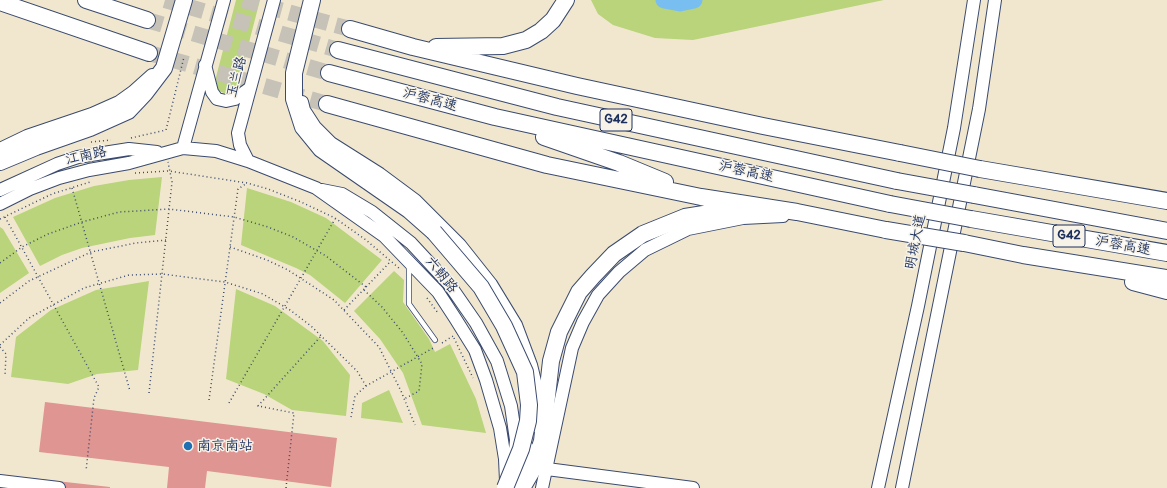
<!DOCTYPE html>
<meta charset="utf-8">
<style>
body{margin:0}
canvas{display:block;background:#f1e7cf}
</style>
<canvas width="1167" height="488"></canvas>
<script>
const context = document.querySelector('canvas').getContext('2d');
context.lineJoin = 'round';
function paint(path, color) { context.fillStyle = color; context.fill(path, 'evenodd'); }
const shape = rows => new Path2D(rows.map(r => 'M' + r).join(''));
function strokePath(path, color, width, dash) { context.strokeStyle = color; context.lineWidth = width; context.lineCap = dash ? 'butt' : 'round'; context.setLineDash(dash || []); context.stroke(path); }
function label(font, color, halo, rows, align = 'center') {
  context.font = font + ' Pangolin,"LXGW WenKai TC",sans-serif'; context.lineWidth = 3; context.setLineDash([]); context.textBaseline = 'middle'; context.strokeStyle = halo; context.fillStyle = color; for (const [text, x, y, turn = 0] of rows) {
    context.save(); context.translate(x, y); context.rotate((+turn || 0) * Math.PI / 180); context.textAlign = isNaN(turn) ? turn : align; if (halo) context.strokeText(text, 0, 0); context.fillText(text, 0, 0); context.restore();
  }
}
const green = shape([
 [236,0,260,0,237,89,229,95,219,91,215,87,215,81],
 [591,0,884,0,693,40,655,38,613,25,598,14],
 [162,177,155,235,130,238,82,248,62,255,40,266,13,217,55,198,94,186,129,180],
 [247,188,291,202,326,218,382,260,345,303,310,275,296,268,241,245],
 [0,227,3,229,29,273,0,293],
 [394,271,404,280,403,302,429,339,435,352,450,344,476,399,486,433,422,425,403,373,380,339,354,311],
 [149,281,138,370,97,374,68,384,11,377,16,337,51,310,96,290],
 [236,289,275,306,323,341,350,375,346,416,292,410,264,394,226,379],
 [389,390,403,423,361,418,362,403]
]);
const river = shape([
 [664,0,680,3,694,0]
]);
const building = shape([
 [45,402,337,438,331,487,207,471,205,488,167,488,169,467,39,452],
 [30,478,110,487,110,488,28,488]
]);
const highwayTunnel = shape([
 [165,0,338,50],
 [243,0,350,29],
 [147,20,329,73],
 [149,53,327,104]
]);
const path = shape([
 [131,138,166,130,184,57],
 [91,142,111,140],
 [135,173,169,171,247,183,268,189,301,202,335,218,366,240,400,269],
 [72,188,130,391],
 [5,217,99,387,94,398,86,471],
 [0,219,52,194,90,182],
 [230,247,267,260,288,270,334,300,379,347,401,391,415,425],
 [0,263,22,247,48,234,82,222,119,212,169,209,234,217,268,227,293,237,326,256,366,287],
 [364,290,382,307,403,333,422,364,419,391,404,399],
 [427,298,438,313],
 [0,303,29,281,91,252,136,243,166,240],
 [344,310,391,261],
 [454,338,473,378],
 [442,343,453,336],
 [0,345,29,318,84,288,129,275,162,274,225,282,263,294,290,310,311,326,357,371,366,386],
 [0,347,6,354,5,376],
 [149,393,172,182,168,162],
 [209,400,238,189,247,183],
 [229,403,335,219],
 [351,417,355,396,366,386,435,347],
 [286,488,294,413,258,406,321,336]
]);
const lane = shape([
 [409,264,409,304,435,340]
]);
const secondary = shape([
 [205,65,212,92,217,99,226,101,235,99,250,88],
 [302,102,304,110,315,127,331,143,380,174,415,200,460,245,491,284,516,325,531,365,538,394,537,409,533,426],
 [183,148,224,0],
 [0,149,27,136,92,114,119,102,133,92,152,75],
 [248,161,240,145,238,133,274,0],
 [0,190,57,164,78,157,129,149,157,152],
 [322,190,342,194,372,212,411,243,449,284,476,323,497,361,511,406,516,440,515,452],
 [0,204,30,189,59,178,89,170,129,163,183,148,216,151,248,161,316,188,384,236,438,292,455,318,475,350,486,380,500,428,505,459,506,481],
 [547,469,693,488],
 [0,481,59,488],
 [518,488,528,448],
 [542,488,572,348,583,322,598,295,619,272,645,250,688,229,743,218,783,216],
 [878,488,918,306,954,128,974,0],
 [902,488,979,109,995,0]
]);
const highway = shape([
 [86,0,147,20],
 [312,0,294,73,294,99,303,127,321,149,409,210,434,232],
 [0,2,149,53],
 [350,29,413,47,577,86,763,126,900,153],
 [436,47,503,46,526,40,541,31,553,20,566,0],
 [338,50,557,107,897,181],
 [329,73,495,117,890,204],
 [327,104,547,165,701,197,797,212,886,230],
 [544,137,619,163,665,182],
 [0,162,36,147,90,128,128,111,145,93,164,68,184,0],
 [980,169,1167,201],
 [974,195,1167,231],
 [971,219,1167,253],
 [964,243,1023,255,1167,278],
 [1133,282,1167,291],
 [522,488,532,471,542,441,551,361,559,332,579,292,593,276,614,254,643,234,685,217,716,212,748,213]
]);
const highwayBridge = shape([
 [900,153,980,169],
 [897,181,974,195],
 [890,204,971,219],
 [886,230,964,243],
 [434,232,481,287,504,326,525,372,529,405,528,421,521,449,505,488]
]);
const markers = [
 [188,446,5,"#1f6fb2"]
];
const shields = [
 [616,120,32],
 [1069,236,32]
];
const shieldNames = [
 ["G42",616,120],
 ["G42",1069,236]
];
const streetNames = [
 ["玉兰路",237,77,-75],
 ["沪蓉高速",430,100,15],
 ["江南路",86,156,-12],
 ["沪蓉高速",746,172,12],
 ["明城大道",916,242,-79],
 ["沪蓉高速",1123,246,10],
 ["六朝路",441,275,51]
];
const poiNames = [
 ["南京南站",197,446]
];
paint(green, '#b9d47a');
strokePath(river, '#79bef0', 17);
paint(building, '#df9591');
strokePath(highwayTunnel, '#c6c2b8', 16, [16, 8]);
strokePath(lane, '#3b4b6f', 6);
strokePath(secondary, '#3b4b6f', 14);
strokePath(highway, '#3b4b6f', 18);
strokePath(path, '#3b4b6f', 1.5, [1, 3]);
strokePath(lane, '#fff', 4.5);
strokePath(secondary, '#fff', 12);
strokePath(highway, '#fff', 16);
strokePath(highwayBridge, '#3b4b6f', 18, []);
strokePath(highwayBridge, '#fff', 16);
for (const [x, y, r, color] of markers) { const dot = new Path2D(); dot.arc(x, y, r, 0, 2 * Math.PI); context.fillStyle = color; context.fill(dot); strokePath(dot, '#f7f3e8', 1.5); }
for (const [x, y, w] of shields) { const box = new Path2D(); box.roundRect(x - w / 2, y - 11, w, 22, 3); context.fillStyle = '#f7f3e8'; context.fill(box); strokePath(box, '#1b2f5e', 1); }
label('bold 13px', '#1b2f5e', null, shieldNames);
label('14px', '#1b2f5e', '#f7f3e8', streetNames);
label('14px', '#1b2f5e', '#f7f3e8', poiNames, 'left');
</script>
